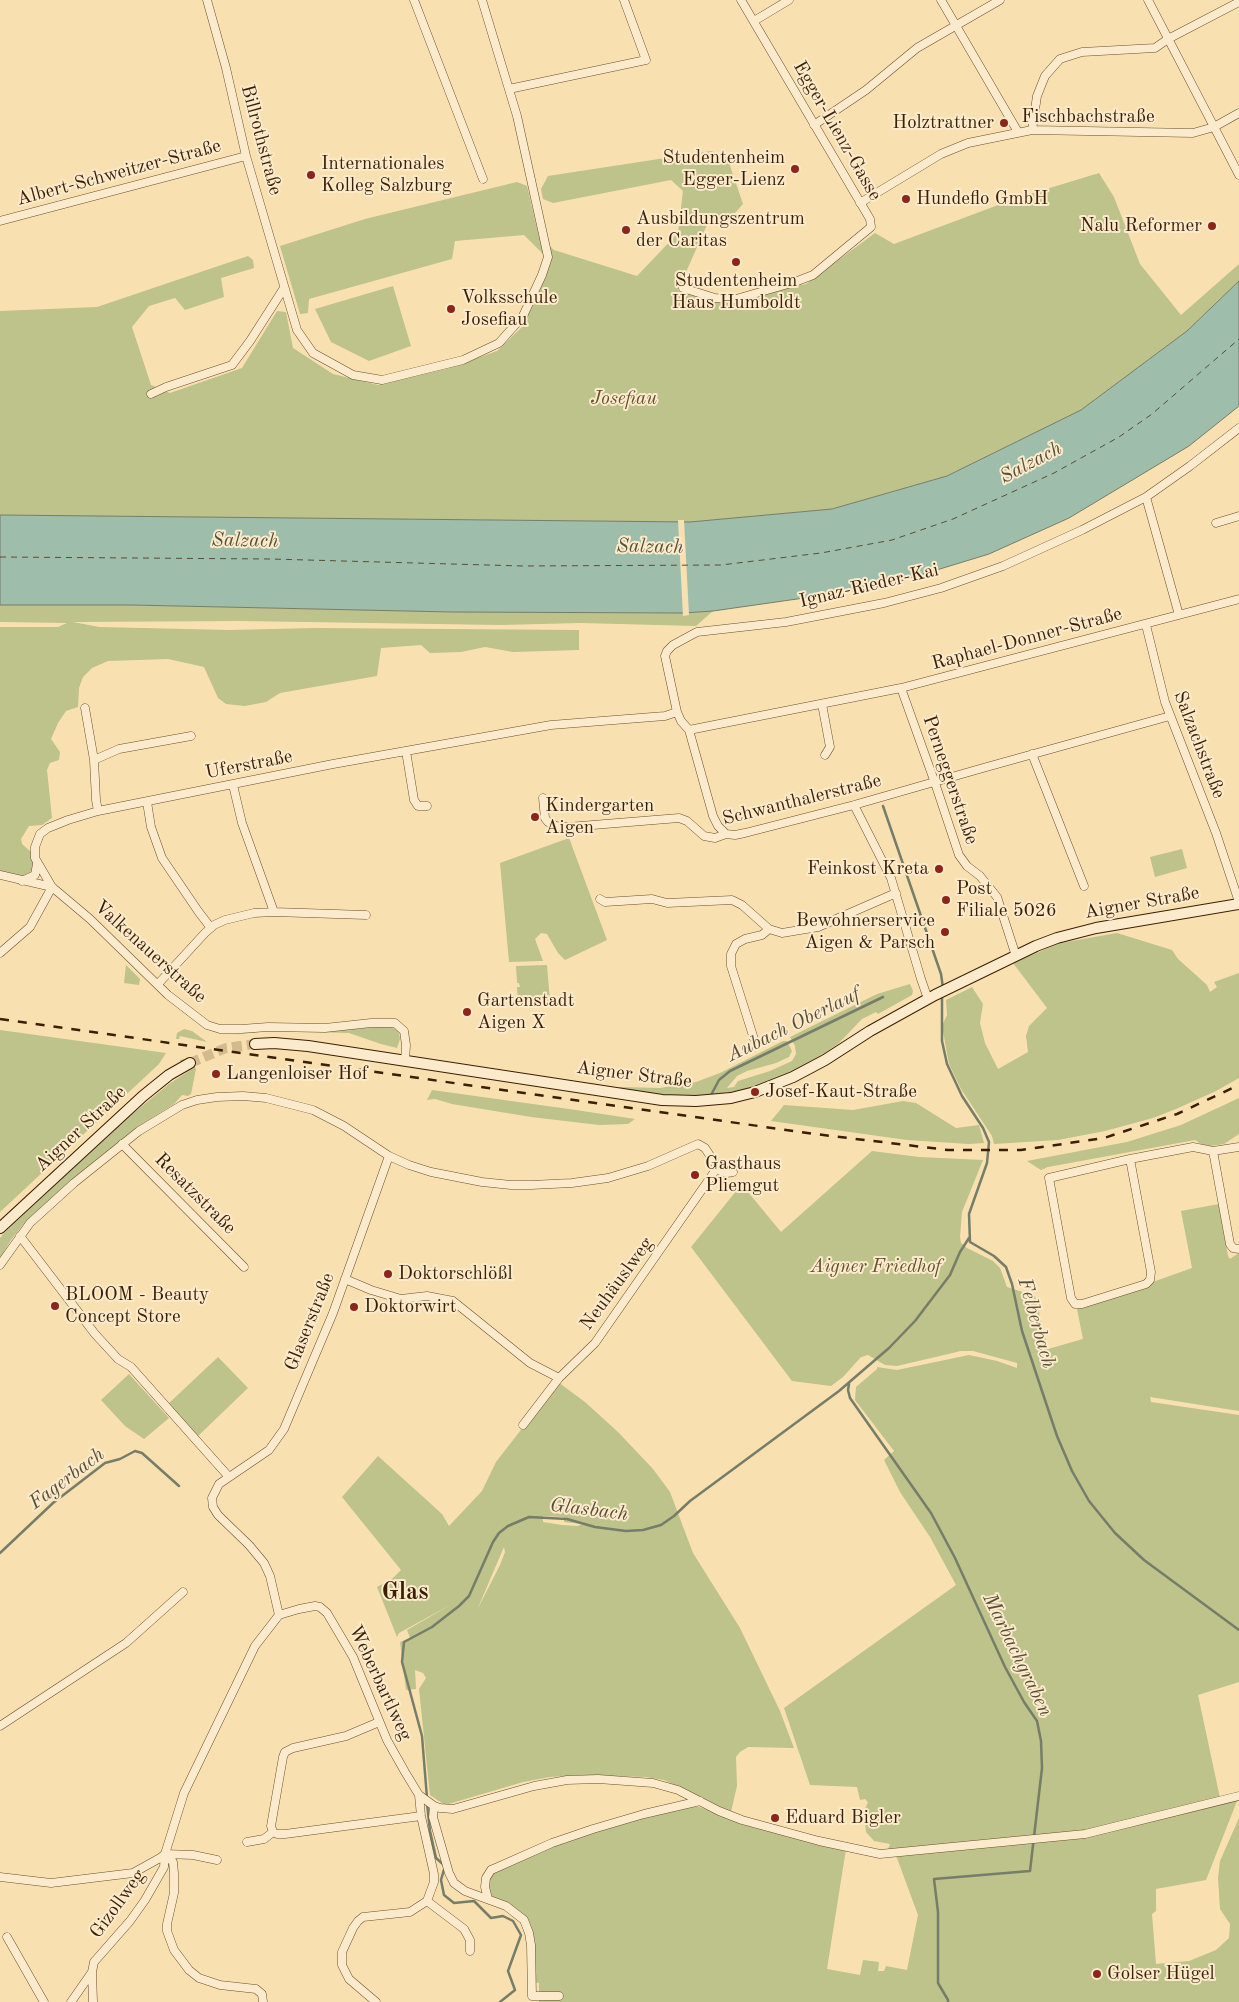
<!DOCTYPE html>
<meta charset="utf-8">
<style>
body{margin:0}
canvas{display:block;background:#f9e0b0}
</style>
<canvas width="1239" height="2002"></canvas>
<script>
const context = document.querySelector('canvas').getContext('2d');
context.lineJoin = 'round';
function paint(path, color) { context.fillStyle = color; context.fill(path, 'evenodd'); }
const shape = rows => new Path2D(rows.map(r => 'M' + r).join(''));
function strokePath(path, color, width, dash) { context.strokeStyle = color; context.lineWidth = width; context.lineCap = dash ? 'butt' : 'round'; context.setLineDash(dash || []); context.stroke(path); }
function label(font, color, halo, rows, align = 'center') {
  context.font = font + ' "Old Standard TT",serif'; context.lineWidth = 4; context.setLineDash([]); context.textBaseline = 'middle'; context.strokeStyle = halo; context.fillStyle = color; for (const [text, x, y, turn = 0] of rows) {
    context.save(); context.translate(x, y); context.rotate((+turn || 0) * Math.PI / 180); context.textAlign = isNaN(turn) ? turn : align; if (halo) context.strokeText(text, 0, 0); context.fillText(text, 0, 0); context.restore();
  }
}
const green = shape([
 [711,151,727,157,743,204,735,213,710,218,678,290,734,303,757,300,766,292,806,284,875,233,894,244,1017,198,1099,173,1114,197,1140,264,1181,315,1239,264,1239,281,1187,331,1081,410,947,476,832,509,690,522,0,515,0,311,97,307,248,256,253,260,254,268,221,278,224,297,185,310,175,298,149,306,132,327,151,385,170,393,242,368,277,311,286,312,293,348,333,374,378,385,446,369,497,351,523,326,551,262,524,235,455,241,452,259,309,299,308,313,300,314,280,246,365,219,517,182,527,186,539,237,554,250,637,276,678,233,683,191,671,180,553,203,543,199,541,189,548,176],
 [393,286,411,346,369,361,331,342,315,309],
 [0,605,132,605,452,612,683,613,713,611,696,626,581,623,501,625,240,621,73,622,99,627,230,630,315,628,579,630,579,650,513,652,485,647,461,652,430,653,421,645,381,648,377,676,280,693,266,702,245,706,226,704,218,698,204,667,168,659,108,661,92,668,83,677,79,688,78,707,66,711,58,723,51,739,60,752,59,760,50,763,47,770,52,818,42,825,29,826,21,839,22,844,31,852,35,863,33,873,27,877,0,872,0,627,58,627,67,623,0,622],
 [569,838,607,940,565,960,558,953,547,934,541,933,535,939,543,961,509,962,500,863],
 [1182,849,1187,868,1155,877,1150,857],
 [1117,933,1172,950,1178,959,1207,985,1210,992,1217,987,1214,982,1239,973,1239,1078,1216,1091,1176,1109,1153,1118,1105,1131,1058,1140,994,1144,992,1136,961,1089,949,1064,942,1026,947,1015,946,1000,972,987,983,1004,980,1023,985,1043,998,1069,1028,1052,1026,1036,1029,1026,1047,1008,1013,963,1060,943],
 [126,965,140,979,139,985,124,983],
 [547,965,550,1001,518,1002,517,987,520,987,519,983,517,983,516,966],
 [910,984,913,991,912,995,878,1014,876,1012,862,1019,838,1044,806,1065,761,1086,738,1091,694,1097,651,1094,617,1089,620,1087,660,1088,696,1082,720,1073,783,1041,787,1041,792,1051,789,1057,776,1063,747,1071,737,1076,727,1088,734,1087,738,1081,770,1071,792,1061,796,1054,795,1046,790,1037,877,994],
 [388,1026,396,1029,399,1033,400,1039,397,1048,381,1044,349,1033,268,1031,231,1035,259,1031,319,1032],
 [184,1029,192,1031,207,1042,180,1036,179,1039,176,1039,177,1033],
 [0,1030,166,1053,159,1064,0,1212],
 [184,1059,189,1060,193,1063,196,1069,191,1094,188,1096,182,1095,174,1104,142,1124,81,1173,25,1222,11,1240,0,1258,0,1238,4,1233,125,1120,169,1084,192,1069,194,1067,192,1064,188,1061,180,1061,180,1060],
 [432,1090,576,1110,635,1119,628,1124,599,1125,531,1117,452,1104,435,1099,427,1100],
 [1239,1098,1239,1134,1224,1144,1210,1146,1201,1144,1195,1140,1048,1167,1041,1170,1027,1161,1127,1142,1181,1125],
 [903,1101,916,1103,956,1128,979,1125,984,1143,969,1144,907,1140,771,1121,784,1105,853,1110],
 [872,1151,919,1157,983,1160,962,1212,960,1237,961,1243,967,1248,993,1261,1000,1268,1007,1287,1035,1296,1048,1349,1083,1339,1077,1309,1192,1268,1181,1211,1219,1204,1228,1256,1230,1259,1239,1253,1239,1411,1150,1397,1151,1402,1239,1415,1239,1682,1198,1695,1220,1798,1087,1831,1042,1835,1041,1842,1084,1838,1237,1801,1206,1880,1156,1889,1156,1911,1152,1914,1156,1964,1189,1961,1216,1950,1229,1938,1230,1924,1220,1909,1218,1878,1220,1861,1239,1818,1239,2002,539,2002,539,1983,534,1982,525,1920,489,1896,487,1879,496,1869,552,1847,635,1819,687,1806,699,1807,712,1811,741,1824,846,1849,827,1969,860,1975,863,1960,879,1962,878,1971,884,1971,886,1966,907,1970,918,1915,897,1858,888,1849,890,1844,874,1841,866,1832,864,1812,868,1802,865,1799,860,1800,857,1787,810,1785,784,1708,956,1585,930,1537,900,1492,884,1460,894,1451,855,1400,856,1387,877,1369,877,1367,897,1370,969,1355,997,1361,1017,1368,1017,1363,973,1351,961,1351,897,1366,885,1365,868,1355,861,1357,843,1377,831,1386,792,1381,691,1247,737,1190,748,1192,781,1232],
 [218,1357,248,1388,196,1438,167,1405],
 [129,1374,169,1418,144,1439,125,1426,101,1400],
 [558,1382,585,1402,618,1432,653,1469,670,1492,693,1553,740,1628,780,1711,794,1748,748,1747,740,1752,736,1757,737,1786,731,1812,664,1780,645,1777,580,1775,550,1777,523,1782,445,1805,430,1795,419,1689,426,1678,423,1673,415,1670,416,1689,406,1690,400,1642,410,1638,407,1630,452,1604,399,1633,397,1637,377,1587,393,1578,401,1570,342,1497,378,1456,442,1514,449,1526,482,1491,496,1462],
 [543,1516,564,1517,564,1522,582,1524,578,1526,562,1525,543,1522],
 [504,1547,505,1552,500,1565,477,1610]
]);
const water = shape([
 [1239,281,1239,406,1189,446,1069,518,989,554,881,587,713,611,683,613,452,612,132,605,0,605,0,515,690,522,832,509,947,476,1081,410,1187,331,1239,281]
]);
const pier = shape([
 [678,520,684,520,689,615,683,616]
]);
const stream = shape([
 [883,806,941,974,943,988],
 [942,994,942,1041,947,1064,962,1096,983,1128,989,1142,987,1163,969,1214,970,1242,994,1256,1006,1267,1012,1284,1022,1331,1057,1436,1072,1471,1089,1501,1115,1533,1144,1560,1239,1630],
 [710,1097,719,1080,730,1071,883,997],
 [849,1384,848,1390,850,1398,931,1513,955,1558,1005,1667,1024,1702,1037,1721,1041,1741,1042,1768,1030,1871,934,1879,938,1912,938,1983,948,2000,948,2002],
 [0,1553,53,1503,105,1463,120,1459,135,1451,142,1453,179,1486],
 [427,1798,422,1736,402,1662,404,1642,432,1627,459,1606,469,1596,493,1542,499,1533,508,1526,529,1517,567,1519,595,1527,626,1531,643,1530,661,1525,674,1516,690,1501,839,1391,889,1348,915,1321,950,1275,960,1252,969,1238],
 [427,1803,430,1831,436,1858,445,1866,441,1880,444,1895,454,1903,474,1901,491,1918,503,1916,513,1921,521,1935,508,1971,515,1990,500,2002]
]);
const ferry = shape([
 [0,557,271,559,523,566,721,565,821,553,892,540,953,519,1054,473,1119,437,1152,414,1239,339]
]);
const secondaryTunnel = shape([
 [190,1063,226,1048,255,1044]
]);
const minor = shape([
 [207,0,226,68,246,156,297,330,313,353,353,375,382,380,463,360,499,343,523,316,542,275,548,257,517,116,482,0],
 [414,0,483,179],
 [941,0,1018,132],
 [1148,0,1239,175],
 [754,21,789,0],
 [509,89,646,60,624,0],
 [814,125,866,90,917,48,1000,0],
 [1032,130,1037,96,1045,76,1060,59,1082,52,1155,48,1168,39,1239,2],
 [860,203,941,154,968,143,1032,130,1193,133,1214,127,1239,113],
 [0,221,246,156],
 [683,288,715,298,736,299,795,282,813,275,871,227,870,219,741,0],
 [151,394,166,387,232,365,250,341,284,288],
 [1146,497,1179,615],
 [1216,523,1239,516],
 [1146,625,1165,702,1216,833,1239,902],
 [901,688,935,783,959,855,967,866,980,876,997,897,1016,956],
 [822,704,830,747,825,755],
 [85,708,94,760,96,800,98,811],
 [689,730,901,688,1239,599],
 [406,751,414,800,418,806,427,806],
 [1032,754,1084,886],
 [94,760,119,749,191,736],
 [233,785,242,823,274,912],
 [543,798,545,818,548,822,556,826,568,827,679,818,687,821,704,836,715,838,726,834,735,835,745,833,854,805,983,768,1170,716],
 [147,802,151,827,162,858,198,911,211,928],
 [854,805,891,878,921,979,928,999],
 [726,834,718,826,713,816,689,730,681,721,677,712,665,656,667,651,673,645,697,632,786,622,884,603,941,588,1003,566,1082,530,1146,497,1190,466,1239,428],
 [0,875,52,887],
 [22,881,35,875,37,864],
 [600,899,605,902,652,899,667,903,732,900,742,905,769,929],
 [0,953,30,927,52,887],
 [158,984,205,933,214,925,225,920,254,913,274,912,366,915],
 [754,1039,731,966,731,954,736,944,745,939,762,935,769,929,782,933,818,927,896,893],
 [405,1061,406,1045,404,1031,395,1023,371,1023,325,1028,268,1027,241,1029,220,1029,207,1025,168,995,90,919,52,887,35,858,35,847,40,834,48,828,68,820,98,811,333,764,551,725,665,716,677,712],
 [122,1144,244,1267],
 [1213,1151,1230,1244,1233,1248,1239,1249],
 [1130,1159,1151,1272,1150,1280,1146,1284,1082,1304,1075,1304,1071,1298,1049,1178,1130,1159,1193,1147,1213,1151,1239,1147],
 [20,1236,95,1334,118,1359,131,1367,229,1477],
 [0,1265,30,1223,74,1183,139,1131,182,1105,197,1100,217,1097,243,1096,266,1098,313,1110,344,1126,389,1156,409,1165,431,1172,482,1182,511,1185,531,1185,572,1183,608,1178,648,1166,698,1144,705,1148,720,1171,727,1173,733,1172],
 [345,1279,371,1290,401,1299,427,1296,453,1301,530,1363,559,1378],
 [523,1425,559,1378,595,1343,717,1168],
 [279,1615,270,1576,264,1563,249,1545,218,1515,213,1507,212,1498,219,1484,269,1450,284,1429,333,1313,389,1156],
 [379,1722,346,1736,293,1748,285,1752,283,1757,271,1826,273,1832,277,1834,285,1834,421,1816],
 [0,1726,126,1643,183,1592],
 [434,1806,433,1817,449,1873,454,1883,465,1891,506,1906,524,1920,529,1933,531,1945,532,1996,559,1996],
 [247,1842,264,1839,273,1832],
 [165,1854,173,1862,174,1873,174,1893,167,1924,167,1931,174,1950,189,1970,199,1978,220,1985,256,1989,262,1994,263,2002],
 [165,1854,193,1855,217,1860],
 [0,1877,51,1883,133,1873,160,1858,165,1854,184,1793,255,1646,279,1615,299,1609,315,1606,320,1607,327,1613,353,1657,387,1740,405,1772,419,1795,434,1806,440,1808,453,1809,534,1786,567,1780,598,1779,653,1783,678,1790,719,1811,742,1820,819,1841,880,1854,1085,1834,1239,1796],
 [488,1899,485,1887,486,1878,491,1870,498,1867,552,1843,593,1829,644,1814,700,1801],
 [427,1901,464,1929,470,1940,470,1951],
 [7,1937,44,2002],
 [71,2002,92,1972],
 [93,2002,92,1972,94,1962,130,1921,145,1900,164,1867,165,1854],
 [376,2002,349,1979,342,1965,342,1952,353,1928,358,1921,363,1917,410,1912,427,1901,434,1882,434,1874,421,1816,419,1795]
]);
const secondary = shape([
 [255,1044,274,1043,308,1046,662,1100,696,1101,731,1098,755,1092,793,1077,825,1060,870,1031,935,995,1036,946,1057,938,1096,928,1239,904],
 [0,1228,143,1096,169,1075,190,1063]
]);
const rail = shape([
 [0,1019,815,1134,948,1150,1021,1150,1104,1138,1177,1114,1239,1085]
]);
const markers = [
 [1004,123,5,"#8f2418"],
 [795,169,5,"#8f2418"],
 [311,175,5,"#8f2418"],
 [906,199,5,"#8f2418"],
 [1212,226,5,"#8f2418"],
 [626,230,5,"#8f2418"],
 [736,262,5,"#8f2418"],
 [451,309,5,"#8f2418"],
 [535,817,5,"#8f2418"],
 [939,869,5,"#8f2418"],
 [946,900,5,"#8f2418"],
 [945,932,5,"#8f2418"],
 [467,1012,5,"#8f2418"],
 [216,1074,5,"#8f2418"],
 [755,1092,5,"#8f2418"],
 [695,1175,5,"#8f2418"],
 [388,1274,5,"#8f2418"],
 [55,1306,5,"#8f2418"],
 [354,1307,5,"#8f2418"],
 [775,1818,5,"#8f2418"],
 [1097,1974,5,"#8f2418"]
];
const streetNames = [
 ["Fischbachstraße",1088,117],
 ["Egger-Lienz-Gasse",837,131,60],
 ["Billrothstraße",261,140,75],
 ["Albert-Schweitzer-Straße",119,173,-15],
 ["Ignaz-Rieder-Kai",869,586,-13],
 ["Raphael-Donner-Straße",1027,639,-15],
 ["Salzachstraße",1199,745,69],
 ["Uferstraße",249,765,-11],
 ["Perneggerstraße",950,780,71],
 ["Schwanthalerstraße",802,800,-14],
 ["Aigner Straße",1142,903,-10],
 ["Valkenauerstraße",150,952,42],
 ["Aigner Straße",634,1075,7],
 ["Aigner Straße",81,1129,-43],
 ["Resatzstraße",195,1194,45],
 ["Neuhäuslweg",617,1284,-54],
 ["Glaserstraße",310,1322,-68],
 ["Weberbartlweg",380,1683,65],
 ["Gizollweg",118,1904,-54]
];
const poiNames = [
 ["Holztrattner",994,123,"right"],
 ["Studentenheim",785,158,"right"],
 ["Egger-Lienz",785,180,"right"],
 ["Internationales",321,164],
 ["Kolleg Salzburg",321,186],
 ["Hundeflo GmbH",916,199],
 ["Ausbildungszentrum",636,219],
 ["der Caritas",636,241],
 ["Nalu Reformer",1202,226,"right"],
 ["Studentenheim",736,281,"center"],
 ["Haus Humboldt",736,303,"center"],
 ["Volksschule",461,298],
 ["Josefiau",461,320],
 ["Kindergarten",545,806],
 ["Aigen",545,828],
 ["Feinkost Kreta",929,869,"right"],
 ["Post",956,889],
 ["Filiale 5026",956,911],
 ["Bewohnerservice",935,921,"right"],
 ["Aigen & Parsch",935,943,"right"],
 ["Gartenstadt",477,1001],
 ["Aigen X",477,1023],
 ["Langenloiser Hof",226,1074],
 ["Josef-Kaut-Straße",765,1092],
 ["Gasthaus",705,1164],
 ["Pliemgut",705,1186],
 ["Doktorschlößl",398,1274],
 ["BLOOM - Beauty",65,1295],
 ["Concept Store",65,1317],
 ["Doktorwirt",364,1307],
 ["Eduard Bigler",785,1818],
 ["Golser Hügel",1107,1974]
];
const parkNames = [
 ["Josefiau",624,399],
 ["Aigner Friedhof",876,1267]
];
const waterNames = [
 ["Salzach",1031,463,-28],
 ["Salzach",245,541,1],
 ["Salzach",650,547,1],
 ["Aubach Oberlauf",794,1025,-26],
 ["Felberbach",1036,1323,74],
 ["Fagerbach",67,1479,-37],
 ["Glasbach",589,1510,7],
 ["Marbachgraben",1017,1655,64]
];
const districtNames = [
 ["Glas",405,1593]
];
paint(green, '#bec28b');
paint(water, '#9ebdab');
strokePath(water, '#767d68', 1);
paint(pier, '#f9e0b0');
strokePath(stream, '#767d68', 2.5);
strokePath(ferry, '#594e36', 1, [6, 5]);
strokePath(secondaryTunnel, '#d3b98e', 10, [10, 5]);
strokePath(minor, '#6a4e2f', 9);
strokePath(secondary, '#3b1e04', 12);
strokePath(minor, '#fbebcc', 8);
strokePath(secondary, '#fbebcc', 10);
strokePath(rail, '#3b1e04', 2.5, [9, 9]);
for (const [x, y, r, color] of markers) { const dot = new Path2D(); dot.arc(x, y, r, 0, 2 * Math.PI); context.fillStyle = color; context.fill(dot); strokePath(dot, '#fbebcc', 2); }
label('19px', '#3b1e04', '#fbebcc', streetNames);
label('19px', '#3b1e04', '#fbebcc', poiNames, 'left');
label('italic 19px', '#624f2c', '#fbebcc', parkNames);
label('italic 20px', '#594e36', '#fbebcc', waterNames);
label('bold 24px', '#3b1e04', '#fbebcc', districtNames);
</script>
